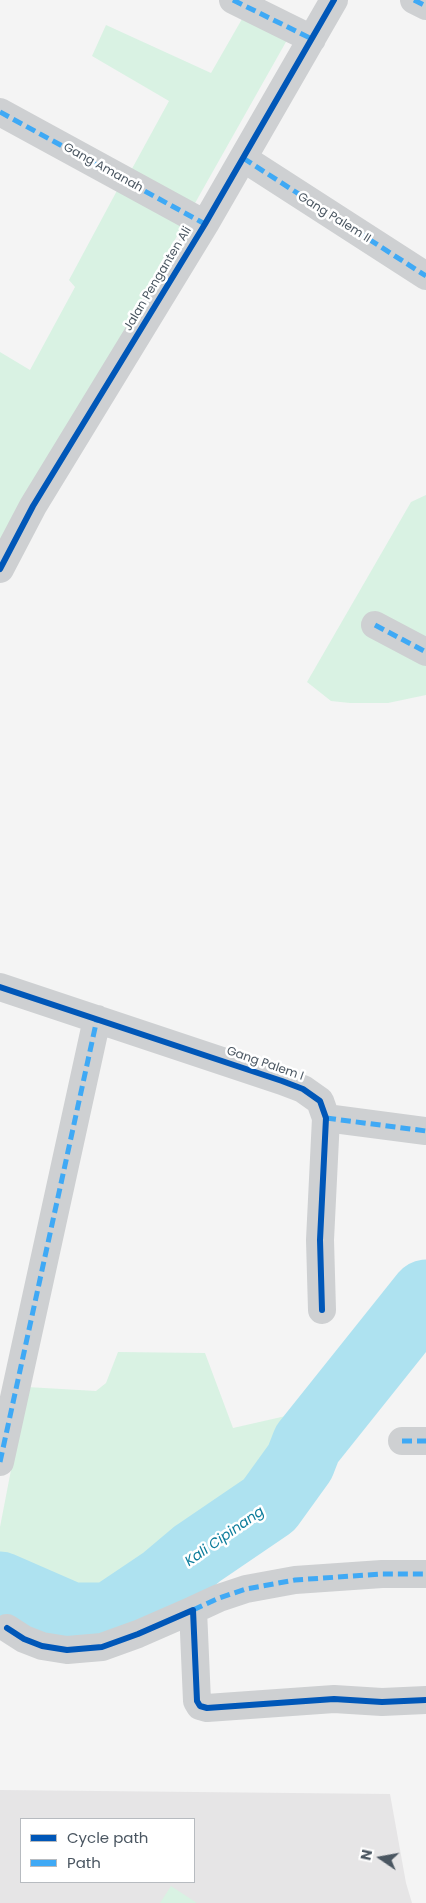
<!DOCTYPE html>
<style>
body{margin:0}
#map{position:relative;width:426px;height:1903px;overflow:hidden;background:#f4f4f4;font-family:Poppins,sans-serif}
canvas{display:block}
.legend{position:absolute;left:20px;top:1818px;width:175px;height:65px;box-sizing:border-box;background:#fff;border:1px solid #b7bbc0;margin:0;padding:6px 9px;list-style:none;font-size:15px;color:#4a5661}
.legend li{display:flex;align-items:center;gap:10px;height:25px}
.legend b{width:25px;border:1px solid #b7bbc0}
.north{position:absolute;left:356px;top:1833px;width:50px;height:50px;-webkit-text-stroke:4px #fff;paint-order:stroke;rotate:282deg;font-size:14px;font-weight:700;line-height:20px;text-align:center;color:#4a5661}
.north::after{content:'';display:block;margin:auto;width:18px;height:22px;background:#4a5661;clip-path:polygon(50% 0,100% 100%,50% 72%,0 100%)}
</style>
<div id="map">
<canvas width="426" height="1903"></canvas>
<ul class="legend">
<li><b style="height:6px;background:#0057b8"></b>Cycle path</li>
<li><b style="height:6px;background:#3fa9f5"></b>Path</li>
</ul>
<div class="north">N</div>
</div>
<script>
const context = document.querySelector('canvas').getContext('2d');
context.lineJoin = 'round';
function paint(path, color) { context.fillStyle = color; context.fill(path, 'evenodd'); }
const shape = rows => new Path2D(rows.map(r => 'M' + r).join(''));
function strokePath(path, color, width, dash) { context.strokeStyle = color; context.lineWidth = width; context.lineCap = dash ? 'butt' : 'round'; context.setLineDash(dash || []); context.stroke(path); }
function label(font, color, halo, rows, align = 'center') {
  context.font = font + ' Poppins,sans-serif'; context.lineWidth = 5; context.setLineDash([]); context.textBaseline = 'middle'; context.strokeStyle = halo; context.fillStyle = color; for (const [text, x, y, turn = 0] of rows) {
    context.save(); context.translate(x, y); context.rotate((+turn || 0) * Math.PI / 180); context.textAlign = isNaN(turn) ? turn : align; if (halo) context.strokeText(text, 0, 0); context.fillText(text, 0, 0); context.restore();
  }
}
const education = shape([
 [0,1790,390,1794,406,1883,412,1903,0,1903],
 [21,1819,194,1819,194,1882,21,1882]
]);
const green = shape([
 [246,12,291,33,190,212,128,176,169,101,92,56,106,25,211,73],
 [120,185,187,218,0,555,0,352,30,370,75,287,69,280],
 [426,495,426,695,388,703,350,703,331,701,307,682,411,502],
 [118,1352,205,1353,233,1428,299,1413,296,1436,268,1472,157,1571,125,1595,96,1597,44,1589,0,1570,0,1527,27,1387,96,1391,106,1383],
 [171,1886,197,1903,160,1903]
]);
const river = shape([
 [0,1587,71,1618,110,1618,165,1581,197,1554,269,1505,300,1462,307,1444,426,1295]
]);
const minor = shape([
 [233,0,312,39],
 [414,0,426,6],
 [0,112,205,224],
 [243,158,426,276],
 [0,569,33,506,205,224,334,0],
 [375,625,426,652],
 [0,987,282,1081,303,1089,320,1101,326,1118,320,1240,322,1310],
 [326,1118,426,1131],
 [402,1441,426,1441],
 [0,1462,97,1019],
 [193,1610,219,1598,246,1589,295,1580,382,1574,426,1574],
 [7,1628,24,1639,42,1646,67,1650,102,1647,138,1634,193,1610,197,1701,200,1706,207,1708,334,1699,382,1702,426,1700]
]);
const quiet = shape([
 [233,0,312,39],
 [414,0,426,6],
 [0,112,205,224],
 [243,158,426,276],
 [375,625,426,652],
 [326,1118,426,1131],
 [402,1441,426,1441],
 [0,1462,97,1019],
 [193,1610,219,1598,246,1589,295,1580,382,1574,426,1574]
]);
const cycleway = shape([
 [0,569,33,506,205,224,334,0],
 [0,987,282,1081,303,1089,320,1101,326,1118,320,1240,322,1310],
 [7,1628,24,1639,42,1646,67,1650,102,1647,138,1634,193,1610,197,1701,200,1706,207,1708,334,1699,382,1702,426,1700]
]);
const streetNames = [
 ["Gang Amanah",103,168,29],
 ["Gang Palem II",334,218,32],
 ["Jalan Penganten Ali",158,279,-59],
 ["Gang Palem I",265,1064,19]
];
const waterNames = [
 ["Kali Cipinang",225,1537,-35]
];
paint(education, '#e6e5e6');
paint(green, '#d9f2e3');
strokePath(river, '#aee2f0', 71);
strokePath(minor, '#ced0d2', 28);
strokePath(quiet, '#3fa9f5', 5, [10, 5]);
strokePath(cycleway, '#0057b8', 6);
label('12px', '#4a5661', '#fff', streetNames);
label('italic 14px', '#0c7c9b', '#fff', waterNames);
</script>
